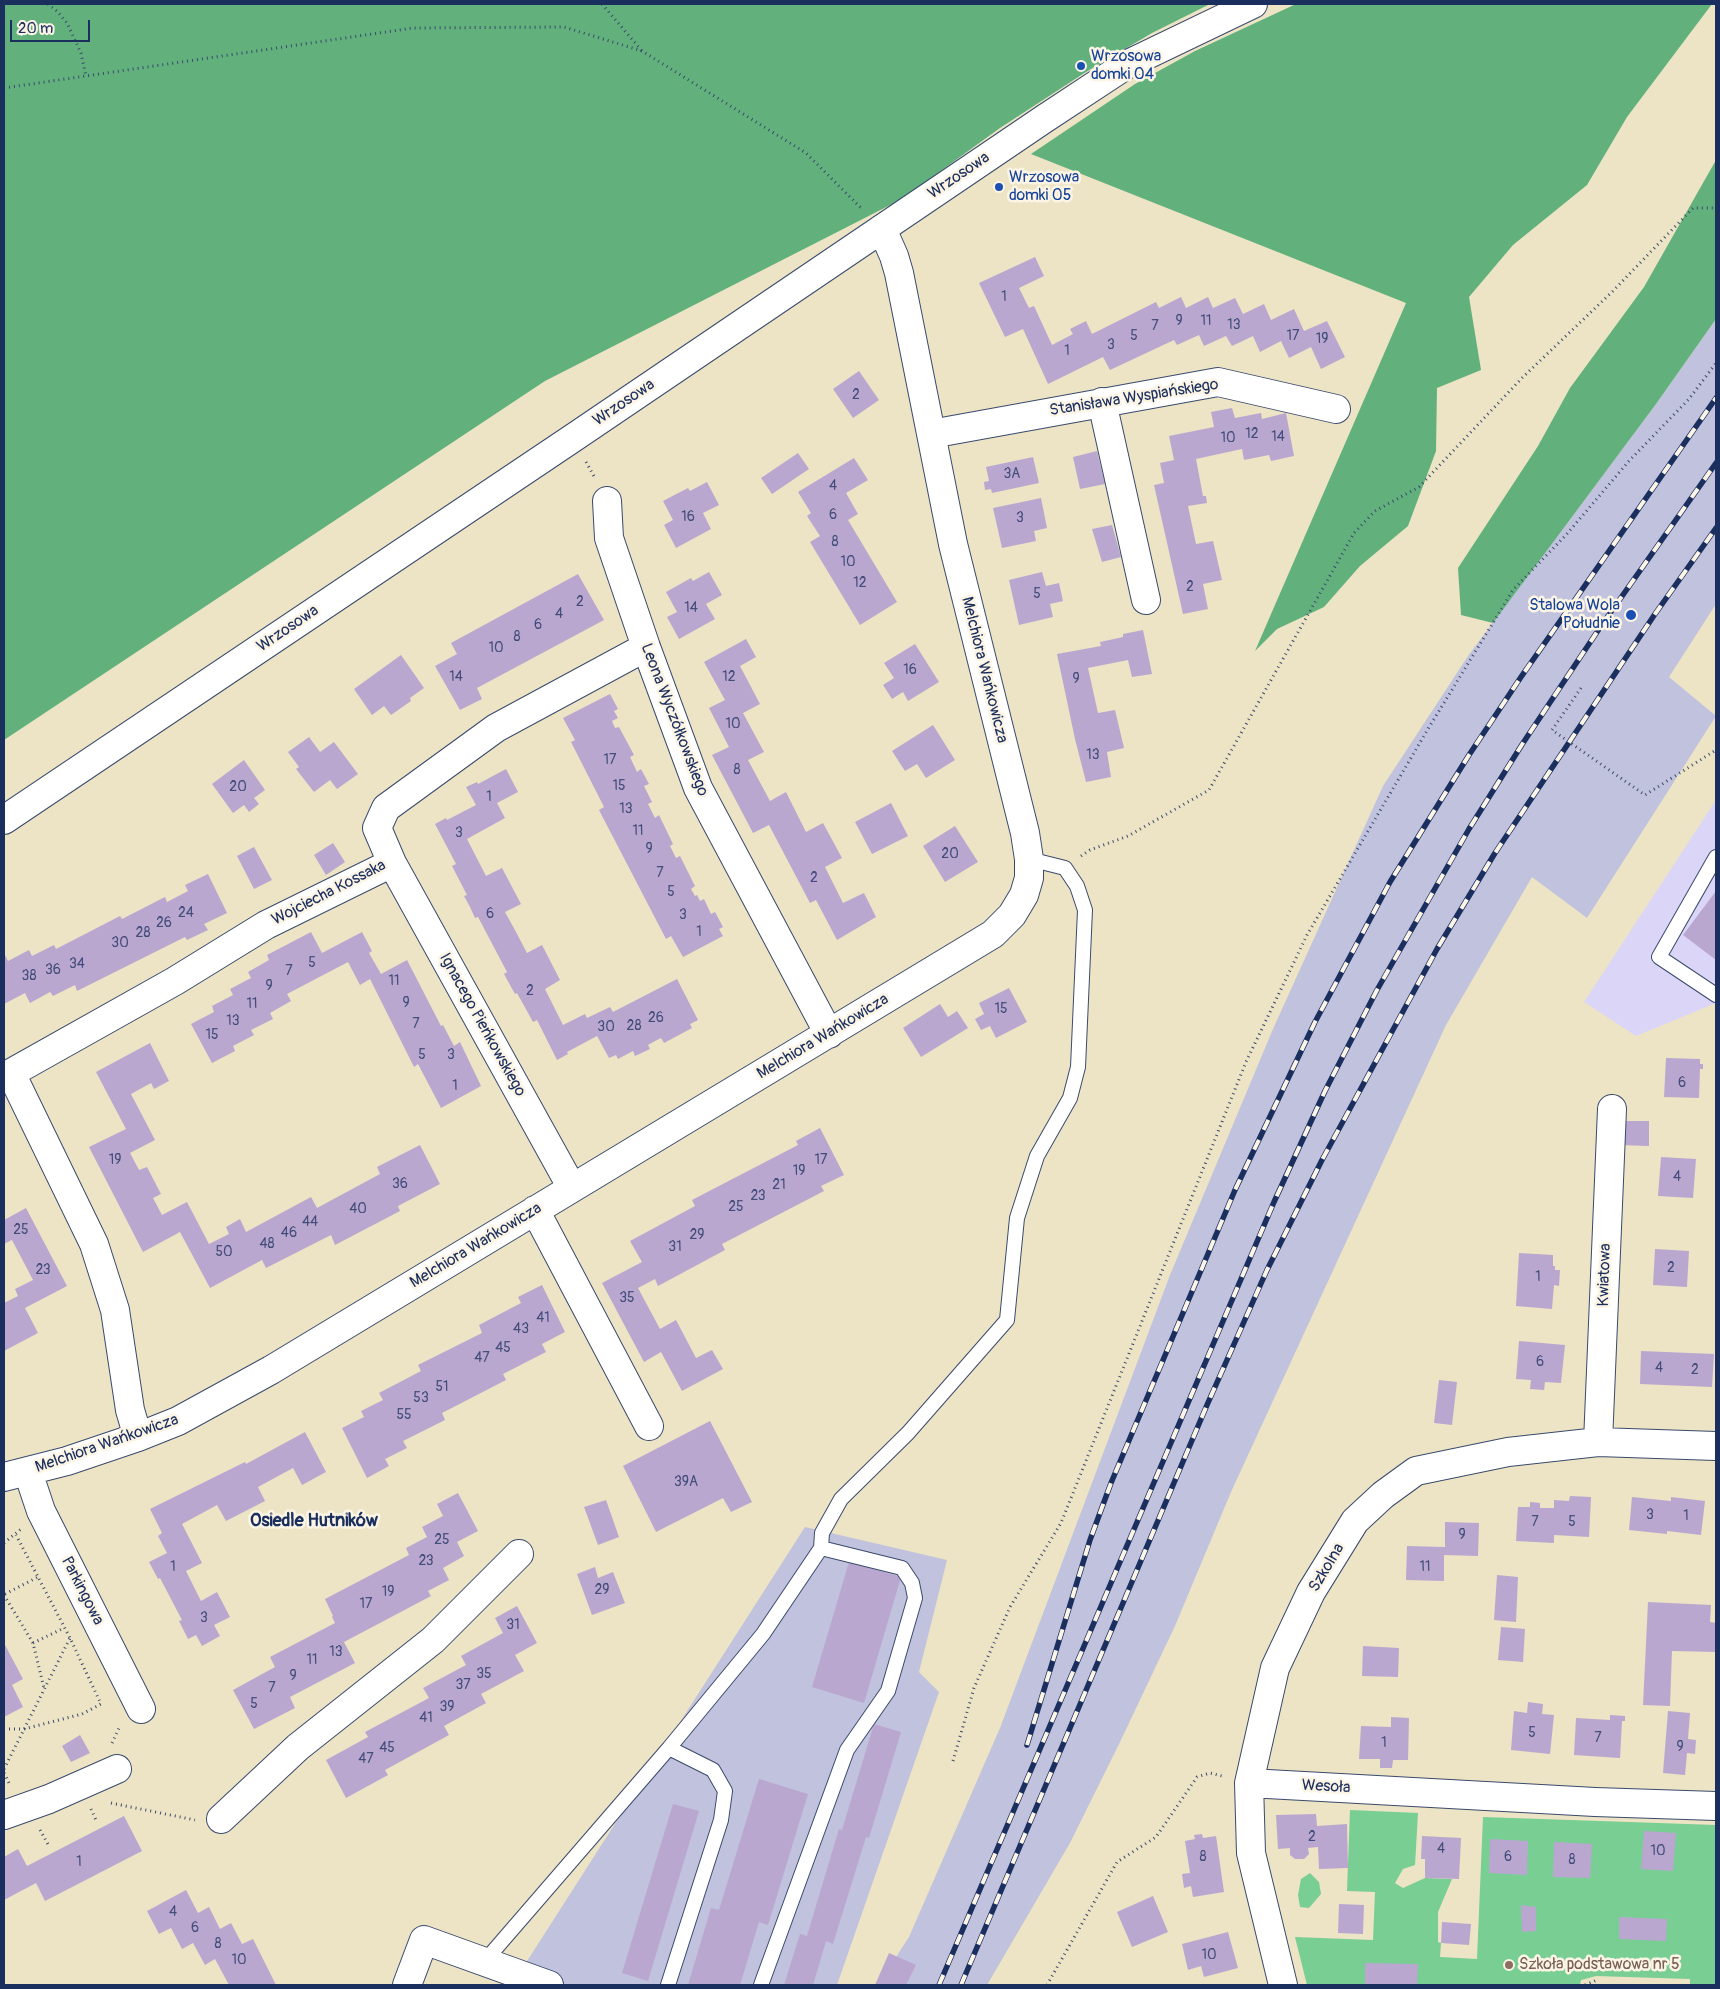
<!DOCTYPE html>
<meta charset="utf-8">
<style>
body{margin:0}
#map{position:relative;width:1720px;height:1989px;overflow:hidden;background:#ece4c4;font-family:Pangolin,sans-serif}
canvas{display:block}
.frame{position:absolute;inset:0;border:5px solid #1b2f5e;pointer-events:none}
.scale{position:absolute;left:10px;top:20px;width:80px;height:22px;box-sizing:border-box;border:2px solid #1b2f5e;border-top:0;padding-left:6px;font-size:15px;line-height:18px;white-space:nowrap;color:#1b2f5e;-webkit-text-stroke:4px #fcf5e5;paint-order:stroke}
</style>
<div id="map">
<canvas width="1720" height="1989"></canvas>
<div class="frame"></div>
<div class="scale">20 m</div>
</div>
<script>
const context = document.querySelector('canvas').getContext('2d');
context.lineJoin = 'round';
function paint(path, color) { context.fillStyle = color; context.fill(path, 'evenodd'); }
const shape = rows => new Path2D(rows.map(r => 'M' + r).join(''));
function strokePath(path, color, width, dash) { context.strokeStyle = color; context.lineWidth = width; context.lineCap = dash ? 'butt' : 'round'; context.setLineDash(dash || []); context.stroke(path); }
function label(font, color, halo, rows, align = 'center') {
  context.font = font + ' Pangolin,sans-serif'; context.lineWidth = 5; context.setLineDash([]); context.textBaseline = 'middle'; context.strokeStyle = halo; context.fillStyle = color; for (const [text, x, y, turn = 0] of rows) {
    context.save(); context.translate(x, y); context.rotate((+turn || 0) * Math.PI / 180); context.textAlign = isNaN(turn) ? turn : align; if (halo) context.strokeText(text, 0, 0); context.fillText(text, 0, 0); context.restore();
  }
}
const built = shape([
 [1716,800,1716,1003,1636,1036,1584,1002]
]);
const industrial = shape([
 [1716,319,1716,604,1669,677,1716,716,1587,918,1532,877,1446,1025,1231,1492,1175,1626,1120,1742,1070,1843,987,1985,878,1985,909,1937,1000,1728,1170,1275,1273,1029,1383,786,1468,656,1656,404],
 [805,1527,947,1560,919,1672,939,1692,837,1985,519,1985,513,1983]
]);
const green = shape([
 [1350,1810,1418,1813,1415,1865,1403,1869,1395,1883,1403,1888,1425,1878,1452,1879,1438,1912,1438,1942,1441,1943,1440,1957,1477,1959,1483,1817,1716,1825,1716,1985,1690,1985,1690,1979,1596,1976,1581,1980,1580,1985,1307,1985,1295,1937,1373,1940,1375,1892,1347,1891],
 [1310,1873,1319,1882,1321,1894,1309,1908,1300,1907,1298,1895,1301,1879]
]);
const forest = shape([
 [4,4,1210,4,1152,33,1086,72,1000,128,902,199,545,381,4,740],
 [1296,4,1712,4,1627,117,1587,185,1513,245,1469,297,1481,370,1437,388,1436,451,1408,526,1360,566,1324,607,1277,629,1255,651,1406,303,1031,154,1135,84,1195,51],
 [1716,160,1716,319,1656,404,1493,623,1461,615,1458,568,1538,446,1570,388,1644,287]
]);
const building = shape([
 [1035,257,1044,276,1019,288,1029,308,1034,306,1052,345,1073,334,1070,329,1086,321,1092,334,1156,302,1159,308,1181,297,1186,308,1208,297,1213,308,1235,298,1243,314,1264,304,1271,320,1294,309,1304,331,1327,321,1345,357,1321,369,1311,347,1289,358,1281,341,1260,352,1253,336,1232,346,1226,336,1204,346,1199,335,1177,345,1174,340,1110,370,1103,357,1048,384,1023,329,1005,337,979,283],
 [859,371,879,400,853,418,833,389],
 [1232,408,1235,418,1261,413,1262,419,1286,413,1294,456,1271,461,1269,455,1244,460,1242,449,1196,459,1203,496,1206,496,1207,503,1188,506,1196,544,1213,541,1222,580,1203,584,1208,609,1183,614,1154,485,1164,483,1160,463,1174,460,1169,436,1214,427,1211,412],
 [1097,451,1105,484,1080,489,1073,457],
 [798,453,809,469,772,494,761,478],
 [1033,457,1039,483,992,493,991,489,985,490,984,482,989,481,986,467],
 [854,458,868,480,846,493,858,514,848,520,897,602,860,625,810,542,820,536,807,516,811,513,798,492],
 [707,482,719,505,703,513,711,529,676,548,664,525,673,520,663,501,688,488,690,491],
 [1041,498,1047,528,1034,531,1036,541,1002,548,993,508],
 [1112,525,1121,557,1102,562,1092,529],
 [709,572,722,595,706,604,715,619,679,639,667,617,677,612,666,592,691,578,693,581],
 [1042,572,1046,586,1059,583,1063,601,1050,604,1053,617,1019,625,1009,580],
 [578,574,604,620,477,688,482,699,460,710,435,666,457,654,451,643],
 [1143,630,1152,674,1132,677,1128,660,1088,668,1098,713,1115,710,1124,748,1107,752,1111,777,1086,782,1075,739,1057,654,1101,646,1100,642,1123,637,1123,634],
 [746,639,756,657,740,666,760,704,743,713,764,752,748,760,770,801,786,792,806,832,823,823,842,858,825,867,843,903,864,893,876,917,837,940,816,900,810,903,769,825,753,833,712,755,729,747,709,708,725,700,704,662],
 [915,644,939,682,908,701,903,692,892,699,883,685,894,678,884,663],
 [401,655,424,688,410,698,411,701,391,715,384,706,372,715,354,689],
 [610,694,618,709,614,711,618,718,612,721,615,728,619,727,634,755,630,757,637,772,641,769,649,784,644,786,652,802,648,804,655,818,659,815,673,844,670,846,676,858,680,856,695,886,691,889,695,896,697,895,700,901,704,899,711,914,715,912,723,927,719,929,723,936,683,957,671,936,666,939,599,810,604,807,571,742,575,740,563,718],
 [933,725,955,760,926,778,917,764,905,771,892,751],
 [309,737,320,752,334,742,358,774,337,789,330,780,314,792,296,769,299,767,288,752],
 [244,760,265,790,254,798,259,804,249,812,244,805,233,813,212,784],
 [506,769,518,792,497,803,505,818,467,839,486,876,502,868,521,904,505,912,516,932,527,953,542,945,560,980,545,989,563,1025,585,1014,587,1018,610,1007,613,1012,677,979,698,1020,690,1024,692,1028,664,1043,661,1038,655,1041,648,1045,650,1049,635,1056,633,1051,618,1059,616,1055,609,1058,597,1036,567,1052,568,1054,557,1060,537,1020,533,1022,517,993,515,994,504,974,507,972,478,917,475,918,470,907,464,896,467,895,452,866,456,864,435,824,446,818,447,820,476,805,466,787,477,782,478,784],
 [891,803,908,836,872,854,855,822],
 [955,826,978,862,945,882,923,846],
 [333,843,345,862,326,875,314,855],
 [254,847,272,880,254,889,237,856],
 [208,874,227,913,204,924,208,930,187,940,185,937,77,991,75,985,53,996,50,992,30,1003,25,993,4,1004,4,953,8,961,29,950,32,956,54,945,56,949,120,916,122,919,165,897,167,902,188,891,185,885],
 [1716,891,1716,960,1683,935],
 [311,932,322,953,362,932,372,951,369,953,381,974,407,960,441,1026,443,1025,454,1046,460,1042,481,1086,441,1108,418,1064,414,1067,370,979,360,985,348,962,287,994,291,1001,270,1013,273,1019,251,1030,254,1035,233,1046,235,1051,212,1063,191,1024,214,1012,212,1006,233,995,230,989,251,978,248,972,269,960,267,955],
 [1009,988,1027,1022,996,1038,990,1026,981,1030,975,1019,984,1014,979,1003],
 [940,1004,948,1017,957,1011,968,1028,921,1057,903,1028],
 [150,1043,169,1081,154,1089,151,1083,131,1094,155,1140,130,1153,139,1170,147,1167,161,1194,153,1198,162,1215,187,1202,209,1244,229,1234,226,1227,240,1219,246,1232,311,1197,317,1208,380,1174,377,1167,420,1145,440,1184,398,1206,400,1211,335,1245,331,1235,266,1268,262,1260,210,1288,180,1232,143,1252,89,1147,126,1129,96,1072],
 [1666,1058,1700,1059,1700,1064,1703,1064,1703,1069,1700,1069,1699,1098,1664,1097],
 [1620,1121,1649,1121,1649,1146,1619,1145],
 [820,1128,844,1175,821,1186,824,1191,722,1244,725,1250,658,1286,655,1279,638,1288,660,1329,676,1320,696,1358,712,1350,723,1369,682,1391,661,1352,644,1362,602,1283,642,1262,630,1241,695,1206,692,1200,798,1145,796,1141],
 [1661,1157,1696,1159,1693,1198,1658,1196],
 [26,1208,67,1286,25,1308,38,1333,4,1351,4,1303,18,1296,15,1289,33,1280,12,1240,4,1244,4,1220],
 [1655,1249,1689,1251,1687,1287,1653,1285],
 [1519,1253,1553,1255,1553,1266,1555,1266,1555,1270,1560,1270,1559,1286,1554,1285,1552,1309,1516,1306],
 [542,1285,565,1332,542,1344,546,1352,503,1374,506,1380,442,1413,445,1420,403,1441,407,1448,385,1459,389,1466,367,1478,342,1428,364,1417,361,1411,383,1400,379,1393,421,1371,418,1365,482,1333,479,1325,521,1303,518,1297],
 [1519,1341,1565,1345,1561,1383,1545,1382,1544,1390,1530,1389,1531,1380,1516,1379],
 [1641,1351,1714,1354,1712,1387,1640,1384],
 [1439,1380,1457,1382,1452,1425,1434,1423],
 [710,1421,752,1502,731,1512,723,1498,656,1532,623,1466],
 [305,1432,326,1472,302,1485,293,1468,258,1487,265,1501,226,1521,217,1505,182,1524,202,1563,186,1571,201,1601,217,1592,230,1617,214,1625,220,1636,202,1646,196,1635,188,1639,179,1621,182,1620,160,1578,158,1579,149,1562,167,1553,158,1536,162,1533,150,1509,245,1462,246,1464],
 [458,1493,478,1531,457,1542,464,1556,443,1568,449,1580,428,1591,431,1596,344,1642,355,1663,290,1697,295,1708,254,1729,233,1690,275,1667,270,1657,335,1623,332,1617,333,1616,325,1599,409,1555,406,1548,427,1537,422,1527,443,1516,437,1504],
 [1570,1496,1591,1497,1589,1537,1554,1535,1554,1543,1516,1541,1518,1507,1530,1507,1530,1502,1540,1503,1540,1508,1554,1508,1554,1500,1569,1501],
 [1632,1497,1671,1501,1671,1497,1705,1501,1701,1535,1667,1531,1667,1534,1629,1530],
 [606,1500,619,1537,598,1545,584,1507],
 [1445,1522,1479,1523,1478,1556,1444,1555,1444,1581,1406,1580,1407,1546,1445,1547],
 [849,1562,901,1577,864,1703,812,1687],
 [595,1567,598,1578,613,1572,625,1603,592,1615,577,1574],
 [1497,1575,1518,1577,1516,1622,1494,1620],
 [1648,1602,1711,1605,1710,1622,1716,1623,1716,1652,1672,1651,1670,1706,1643,1705],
 [517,1606,537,1643,515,1655,524,1671,481,1694,486,1703,444,1726,449,1735,385,1770,388,1775,346,1798,326,1760,368,1737,365,1732,429,1698,423,1688,466,1665,461,1656,503,1633,495,1618],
 [1501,1627,1525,1629,1523,1662,1498,1660],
 [4,1643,23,1679,12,1685,23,1707,4,1717],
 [1363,1646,1399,1648,1398,1677,1362,1676],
 [1528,1702,1543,1704,1542,1714,1554,1715,1550,1754,1511,1750,1514,1711,1527,1713],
 [1668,1711,1690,1713,1688,1739,1696,1740,1695,1754,1687,1753,1685,1775,1663,1773],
 [1610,1715,1625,1716,1625,1721,1622,1721,1620,1758,1574,1755,1576,1718,1610,1720],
 [1391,1717,1409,1718,1408,1760,1393,1760,1392,1768,1380,1768,1380,1759,1359,1759,1361,1726,1391,1727],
 [874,1724,901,1732,869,1838,866,1837,833,1944,826,1941,813,1985,784,1985,800,1934,807,1936,839,1829,842,1830],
 [80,1735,90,1753,71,1762,62,1746],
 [759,1779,808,1794,768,1925,759,1922,740,1985,688,1985,711,1908,719,1910],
 [673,1804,699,1811,648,1981,622,1973],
 [1316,1814,1317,1826,1347,1824,1348,1868,1319,1869,1318,1847,1308,1848,1309,1854,1304,1859,1295,1859,1290,1855,1290,1848,1278,1849,1276,1815],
 [124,1816,142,1851,45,1901,36,1883,4,1900,4,1857,18,1849,27,1866],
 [1644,1831,1676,1833,1673,1871,1641,1869],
 [1202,1834,1203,1838,1216,1836,1224,1892,1193,1897,1191,1886,1184,1888,1182,1874,1190,1873,1185,1841,1195,1839,1194,1835],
 [1422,1836,1461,1838,1459,1879,1425,1878,1425,1859,1421,1859],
 [1490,1839,1528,1841,1527,1875,1489,1873],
 [1554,1842,1592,1844,1590,1878,1553,1877],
 [186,1890,198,1913,209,1907,220,1929,231,1923,242,1944,253,1939,276,1985,229,1985,215,1959,205,1965,193,1943,182,1949,171,1928,159,1934,147,1911],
 [1153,1896,1168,1932,1132,1947,1117,1912],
 [1339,1904,1364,1905,1363,1934,1338,1933],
 [1521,1905,1536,1907,1536,1931,1522,1932],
 [1619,1917,1667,1919,1666,1941,1619,1939],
 [1442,1922,1471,1924,1469,1945,1441,1943],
 [1228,1932,1238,1968,1204,1977,1201,1966,1188,1970,1182,1944],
 [889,1953,916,1965,906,1985,875,1985],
 [1365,1963,1418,1964,1417,1985,1365,1985]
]);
const path = shape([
 [48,4,57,11,67,23,81,53,86,76],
 [602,4,642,51],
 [4,88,413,28,564,27,642,51,806,153,863,210],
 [586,462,595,478],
 [1581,688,1552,730,1645,795,1716,750],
 [1081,856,1090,850,1128,836,1209,790,1354,533,1375,511,1419,487,1522,378,1613,291,1693,208,1716,208],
 [4,1543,21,1529],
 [5,1594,38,1577],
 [4,1595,33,1643,44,1688],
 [33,1643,64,1628],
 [4,1729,24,1729,82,1714,101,1704,70,1638,16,1535],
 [112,1743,120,1726],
 [953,1761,974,1688,1010,1607,1061,1523,1246,1062,1307,935,1428,729,1513,590,1566,535,1629,461,1689,399,1716,363],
 [4,1769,70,1638],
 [4,1773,9,1783],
 [111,1803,195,1820],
 [91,1809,96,1820],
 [40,1830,49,1846],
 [1047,1985,1117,1862,1156,1837,1197,1777,1210,1773,1222,1776],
 [1585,1985,1597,1980]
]);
const lane = shape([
 [1716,857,1659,957,1716,995],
 [821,1548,822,1533,841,1499,908,1433,1007,1320,1017,1218,1037,1156,1070,1098,1078,1067,1085,910,1077,886,1065,868,1029,859],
 [484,1962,669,1748,763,1634,821,1548,902,1568,912,1583,915,1598,888,1691,847,1750,761,1985],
 [668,1985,721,1820,725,1791,713,1770,669,1748]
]);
const street = shape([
 [1102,402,1146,600],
 [931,434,1218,382,1336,409],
 [607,501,609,538,646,647,698,788,829,1034],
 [11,1073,94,1244,115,1310,130,1410,138,1437],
 [4,1077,175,981,266,925,392,863],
 [572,1188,392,863,377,828,386,808,496,728,646,647],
 [535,1210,649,1426],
 [1598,1442,1612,1109],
 [28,1472,41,1511,141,1709],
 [4,1477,67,1461,138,1437,178,1421,271,1370,993,934,1012,915,1024,895,1029,878,1029,859,1025,833,953,544,899,273,894,256,882,229],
 [1249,1783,1595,1802,1716,1806],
 [4,1815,49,1799,117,1769],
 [221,1819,298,1747,433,1640,519,1554],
 [407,1985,424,1940,549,1985],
 [1283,1985,1251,1853,1249,1783,1275,1668,1311,1592,1355,1521,1383,1495,1416,1471,1508,1452,1598,1442,1716,1446]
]);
const secondary = shape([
 [4,820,573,438,1044,119,1126,65,1253,4]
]);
const rail = shape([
 [1027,1745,1090,1540,1111,1483,1235,1190,1315,1022,1390,882,1469,755,1521,677,1716,398],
 [939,1985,1274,1202,1325,1091,1377,990,1469,829,1523,743,1601,626,1716,463],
 [961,1985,1207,1405,1267,1270,1322,1160,1437,949,1495,853,1655,614,1716,528]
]);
const markers = [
 [1081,66,5,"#1a4fb4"],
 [999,187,5,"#1a4fb4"],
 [1631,615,6,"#1a4fb4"],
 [1509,1965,5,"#8d6e63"]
];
const numberNames = [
 ["1",1004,297],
 ["9",1179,321],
 ["11",1206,321],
 ["13",1234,325],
 ["7",1155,326],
 ["5",1134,336],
 ["17",1293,336],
 ["19",1322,339],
 ["3",1111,345],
 ["1",1067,351],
 ["2",856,395],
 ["12",1252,434],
 ["14",1278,437],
 ["10",1228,438],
 ["3A",1012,474],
 ["4",833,486],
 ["6",833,515],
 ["16",688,517],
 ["3",1020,518],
 ["8",835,542],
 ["10",848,562],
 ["12",860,583],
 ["2",1190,587],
 ["5",1037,594],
 ["2",580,602],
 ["14",691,608],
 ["4",559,614],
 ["6",538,625],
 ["8",517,637],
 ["10",496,648],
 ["16",910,670],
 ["14",456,677],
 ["12",729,677],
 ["9",1076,679],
 ["10",733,724],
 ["13",1093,755],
 ["17",610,760],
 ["8",737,770],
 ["15",619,786],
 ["20",238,787],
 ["1",489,797],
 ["13",626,809],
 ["11",638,831],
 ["3",459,833],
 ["9",649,849],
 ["20",950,854],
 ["7",660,873],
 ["2",814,878],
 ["5",671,892],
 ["24",186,913],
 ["6",490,914],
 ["3",683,915],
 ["26",164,923],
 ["1",699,932],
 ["28",143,933],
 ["30",120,943],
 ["5",312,963],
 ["34",77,964],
 ["36",53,970],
 ["7",289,971],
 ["38",29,976],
 ["11",394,981],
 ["9",269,986],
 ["2",530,991],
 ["9",406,1003],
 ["11",252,1004],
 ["15",1001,1009],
 ["26",656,1018],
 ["13",233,1021],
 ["7",416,1024],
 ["28",634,1026],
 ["30",606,1027],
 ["15",212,1035],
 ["5",422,1055],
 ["3",451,1055],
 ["6",1682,1083],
 ["1",455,1086],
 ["19",115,1160],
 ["17",821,1160],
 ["19",799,1171],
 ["4",1677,1177],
 ["36",400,1184],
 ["21",779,1185],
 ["23",758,1196],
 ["25",736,1207],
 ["40",358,1209],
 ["44",310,1222],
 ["25",21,1230],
 ["46",289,1233],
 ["29",697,1235],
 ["48",267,1244],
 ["31",675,1247],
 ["50",224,1252],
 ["2",1671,1268],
 ["23",43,1270],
 ["1",1538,1277],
 ["35",627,1298],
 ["41",543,1318],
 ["43",521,1329],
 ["45",503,1348],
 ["47",482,1358],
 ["6",1540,1362],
 ["4",1659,1368],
 ["2",1695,1370],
 ["51",442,1387],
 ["53",421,1398],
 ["55",404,1415],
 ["39A",686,1482],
 ["3",1650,1515],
 ["1",1686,1516],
 ["7",1535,1522],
 ["5",1572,1522],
 ["9",1462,1535],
 ["25",442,1540],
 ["23",426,1561],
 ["1",173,1567],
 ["11",1425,1567],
 ["29",602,1590],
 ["19",388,1592],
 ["17",366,1604],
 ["3",204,1618],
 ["31",513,1625],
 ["13",336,1652],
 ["11",312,1660],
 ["35",484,1674],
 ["9",293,1676],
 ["37",463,1685],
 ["7",272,1688],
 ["5",254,1704],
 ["39",447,1707],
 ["41",426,1718],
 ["5",1532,1733],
 ["7",1598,1738],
 ["1",1384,1743],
 ["9",1680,1747],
 ["45",387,1748],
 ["47",366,1759],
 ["2",1312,1837],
 ["4",1441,1849],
 ["10",1658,1851],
 ["8",1203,1857],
 ["6",1508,1857],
 ["8",1572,1860],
 ["1",79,1862],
 ["4",173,1912],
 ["6",195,1928],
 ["8",218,1944],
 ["10",1209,1955],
 ["10",239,1960]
];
const transitNames = [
 ["Wrzosowa",1091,57],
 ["domki 04",1091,75],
 ["Wrzosowa",1009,178],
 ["domki 05",1009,196],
 ["Stalowa Wola",1620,606,"right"],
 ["Południe",1620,624,"right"]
];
const streetNames = [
 ["Wrzosowa",959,176,-34],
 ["Stanisława Wyspiańskiego",1134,398,-9],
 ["Wrzosowa",624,403,-34],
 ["Wrzosowa",288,629,-34],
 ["Melchiora Wańkowicza",984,670,76],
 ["Leona Wyczółkowskiego",674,720,69],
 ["Wojciecha Kossaka",329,893,-27],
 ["Ignacego Pieńkowskiego",482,1025,61],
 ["Melchiora Wańkowicza",823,1037,-31],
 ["Melchiora Wańkowicza",476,1246,-31],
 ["Kwiatowa",1605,1275,-88],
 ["Melchiora Wańkowicza",107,1444,-19],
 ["Szkolna",1327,1568,-59],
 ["Parkingowa",82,1591,63],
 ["Wesoła",1326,1787,3]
];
const educationNames = [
 ["Szkoła podstawowa nr 5",1519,1965]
];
const neighbourhoodNames = [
 ["Osiedle Hutników",314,1521]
];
paint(built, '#dbd6f7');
paint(industrial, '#c1c2dd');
paint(green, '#78ce93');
paint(forest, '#62b17d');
paint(building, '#baa7d0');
strokePath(lane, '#3a4a6d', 16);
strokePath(street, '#3a4a6d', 30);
strokePath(secondary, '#3a4a6d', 30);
strokePath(path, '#3a4a6d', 3, [1, 4]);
strokePath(lane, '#fff', 14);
strokePath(street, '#fff', 28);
strokePath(secondary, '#fff', 28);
strokePath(rail, '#1b2f5e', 5.5);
strokePath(rail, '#fcf5e5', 4, [11]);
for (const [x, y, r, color] of markers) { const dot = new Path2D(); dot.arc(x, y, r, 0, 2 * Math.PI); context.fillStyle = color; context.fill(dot); strokePath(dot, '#fcf5e5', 2); }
label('14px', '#434d7a', null, numberNames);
label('16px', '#164399', '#fcf5e5', transitNames, 'left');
label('16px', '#1b2f5e', '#fcf5e5', streetNames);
label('16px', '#785e54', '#fcf5e5', educationNames, 'left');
label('bold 18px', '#1b2f5e', '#fcf5e5', neighbourhoodNames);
</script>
